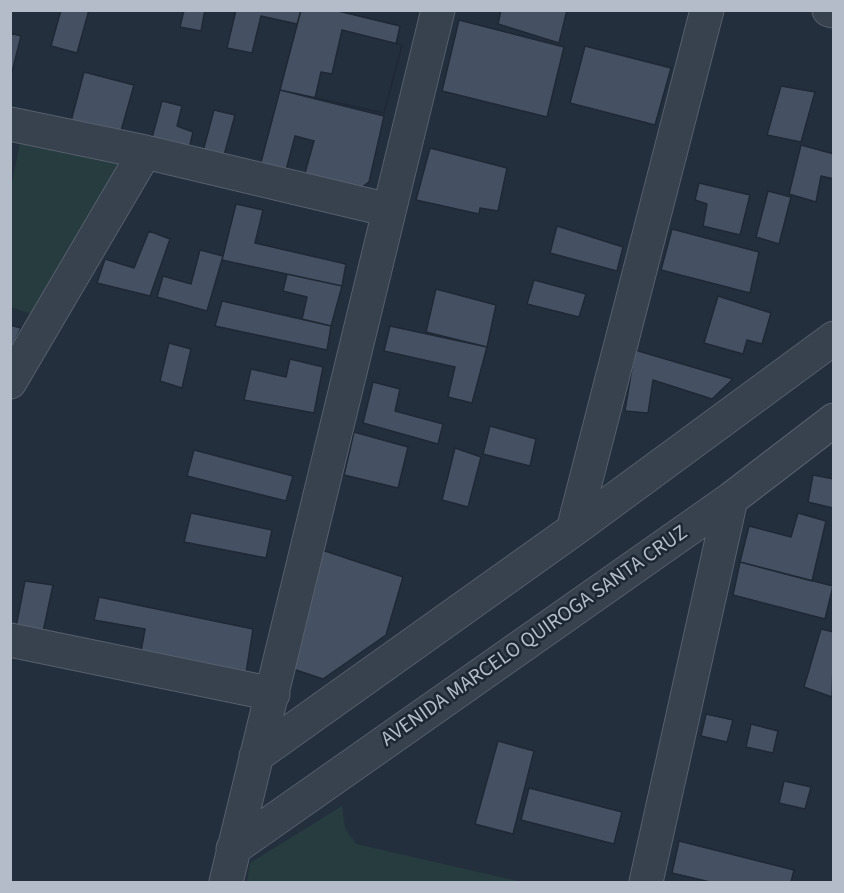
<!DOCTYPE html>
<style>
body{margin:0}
#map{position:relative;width:844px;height:893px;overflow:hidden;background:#242f3e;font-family:"Source Sans 3",sans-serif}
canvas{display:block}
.frame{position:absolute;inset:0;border:12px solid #b4bcc9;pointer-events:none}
</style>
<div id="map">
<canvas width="844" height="893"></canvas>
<div class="frame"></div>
</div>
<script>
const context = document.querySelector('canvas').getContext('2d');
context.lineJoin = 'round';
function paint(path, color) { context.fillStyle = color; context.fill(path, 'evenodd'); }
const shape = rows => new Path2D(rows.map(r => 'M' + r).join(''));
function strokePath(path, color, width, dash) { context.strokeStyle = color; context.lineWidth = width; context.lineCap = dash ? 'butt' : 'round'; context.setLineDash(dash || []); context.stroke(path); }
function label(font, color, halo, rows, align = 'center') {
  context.font = font + ' "Source Sans 3",sans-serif'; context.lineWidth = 5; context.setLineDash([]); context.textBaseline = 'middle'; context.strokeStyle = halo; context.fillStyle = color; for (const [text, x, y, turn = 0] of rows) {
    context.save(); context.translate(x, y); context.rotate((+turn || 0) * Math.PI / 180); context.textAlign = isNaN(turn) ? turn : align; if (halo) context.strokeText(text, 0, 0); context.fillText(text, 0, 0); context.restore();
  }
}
const green = shape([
 [21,138,123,162,34,315,11,307,11,187],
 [342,806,345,828,356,844,522,882,247,882,250,863]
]);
const building = shape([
 [61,10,89,10,77,53,51,46,61,10],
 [184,10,205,10,201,31,180,27,184,10],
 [236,10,301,10,297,24,261,16,252,53,227,48,236,10],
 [301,10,334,10,400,26,396,44,402,45,384,113,280,90,301,10],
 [501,10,567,10,559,43,498,24,501,10],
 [459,20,564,47,547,117,442,91,459,20],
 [342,30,402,45,384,113,315,98,321,72,332,74,342,30],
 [10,33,21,36,10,80,10,33],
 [585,46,671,68,655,125,570,103,585,46],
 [84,72,134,85,119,138,70,125,84,72],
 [781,86,815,92,801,142,767,135,781,86],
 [280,90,384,116,369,182,351,195,303,180,314,141,295,136,285,174,260,166,280,90],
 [162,101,182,106,177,126,193,132,188,153,151,141,162,101],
 [214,110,235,115,223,159,202,155,214,110],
 [801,145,834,154,834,179,821,176,816,202,789,194,801,145],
 [430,148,507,168,498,211,480,208,479,214,416,200,430,148],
 [699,183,750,195,740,235,703,226,707,204,695,200,699,183],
 [768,191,791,197,779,244,756,237,768,191],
 [236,204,263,210,255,243,346,264,342,286,222,260,236,204],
 [557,226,623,247,617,271,550,253,557,226],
 [672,229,759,252,750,293,661,270,672,229],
 [149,231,170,239,150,296,97,283,105,259,134,268,149,231],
 [200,250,223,256,207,311,157,297,163,276,191,284,200,250],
 [287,274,342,286,331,326,302,319,307,297,283,291,287,274],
 [534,280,586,294,579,317,527,304,534,280],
 [436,289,496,305,487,347,426,332,436,289],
 [718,296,771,313,762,344,747,340,743,354,704,343,718,296],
 [222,301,331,326,327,350,215,326,222,301],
 [10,325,21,328,10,351,10,325],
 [390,326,487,347,472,403,448,397,455,367,384,351,390,326],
 [169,343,191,349,182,388,160,381,169,343],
 [635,350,733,379,712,399,653,380,648,413,625,411,635,350],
 [290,359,323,367,314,413,244,400,251,369,286,377,290,359],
 [373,382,400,389,395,411,443,424,438,444,363,423,373,382],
 [490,426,536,439,530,466,483,454,490,426],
 [354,432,408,447,398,488,344,475,354,432],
 [455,448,481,457,468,507,442,500,455,448],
 [194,450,293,476,286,501,187,476,194,450],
 [813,475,834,479,833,508,808,502,813,475],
 [191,513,272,530,266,558,184,542,191,513],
 [798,513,826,521,812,581,740,562,749,526,791,537,798,513],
 [322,550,403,577,386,635,323,679,293,669,322,550],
 [740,562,833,586,825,619,733,595,740,562],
 [25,581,53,585,43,632,16,627,25,581],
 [99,597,253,629,245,679,140,657,145,629,94,620,99,597],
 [821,629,834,632,832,697,804,687,821,629],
 [706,714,733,720,727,742,701,736,706,714],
 [751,724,778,731,773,753,746,747,751,724],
 [498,741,534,751,513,834,475,824,498,741],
 [784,781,811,787,805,809,779,803,784,781],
 [529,788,622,812,614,844,521,820,529,788],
 [679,841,794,870,791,882,710,882,672,873,679,841]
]);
const minor = shape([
 [829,10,834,11],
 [10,124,145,152,389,210],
 [10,382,145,152],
 [573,530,707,10],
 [10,640,273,694],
 [256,756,573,530,834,338],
 [233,849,731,499,834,420],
 [226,882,438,10],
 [646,882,731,499]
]);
const streetNames = [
 ["AVENIDA MARCELO QUIROGA SANTA CRUZ",535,637,-35]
];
paint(green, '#263c3f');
paint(building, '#455162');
strokePath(building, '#1f2835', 1.5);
strokePath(minor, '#565f6c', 35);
strokePath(minor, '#38414e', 33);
label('21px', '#b4bcc9', '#1d2633', streetNames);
</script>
